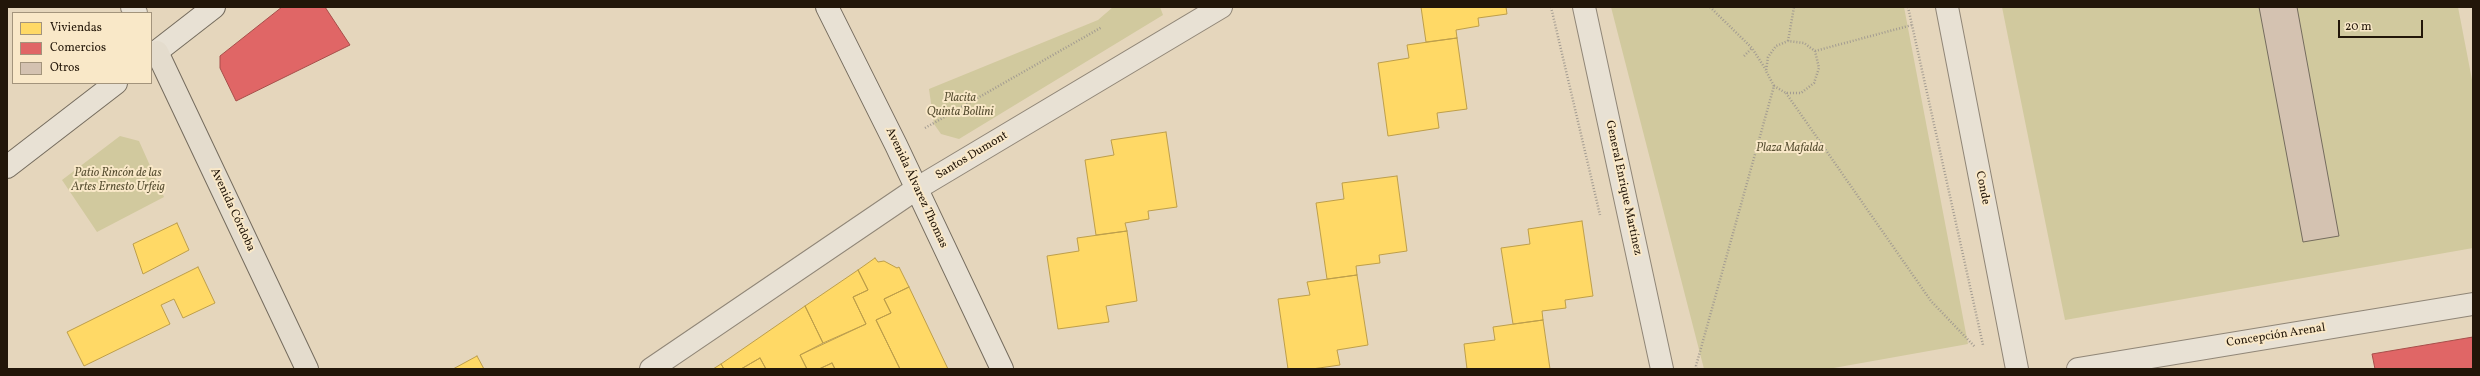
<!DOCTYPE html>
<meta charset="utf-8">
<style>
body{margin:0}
#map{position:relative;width:2480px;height:376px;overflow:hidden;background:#e5d6bc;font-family:Vollkorn,serif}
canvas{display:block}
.frame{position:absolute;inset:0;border:8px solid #221609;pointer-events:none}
.legend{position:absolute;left:12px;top:12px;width:140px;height:72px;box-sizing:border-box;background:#f9e8c8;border:1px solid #a3947c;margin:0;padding:5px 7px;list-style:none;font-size:12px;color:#221609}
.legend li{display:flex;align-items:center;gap:8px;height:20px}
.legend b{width:20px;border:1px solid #a3947c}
.scale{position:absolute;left:2338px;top:20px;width:85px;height:18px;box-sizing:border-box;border:2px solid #221609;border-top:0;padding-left:5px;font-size:12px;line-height:14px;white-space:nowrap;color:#221609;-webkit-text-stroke:3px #f9e8c8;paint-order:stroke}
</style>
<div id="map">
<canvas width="2480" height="376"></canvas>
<div class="frame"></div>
<ul class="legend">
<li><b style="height:11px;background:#ffd966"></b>Viviendas</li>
<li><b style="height:11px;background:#e06666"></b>Comercios</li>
<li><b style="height:11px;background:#d4c2b1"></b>Otros</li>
</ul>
<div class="scale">20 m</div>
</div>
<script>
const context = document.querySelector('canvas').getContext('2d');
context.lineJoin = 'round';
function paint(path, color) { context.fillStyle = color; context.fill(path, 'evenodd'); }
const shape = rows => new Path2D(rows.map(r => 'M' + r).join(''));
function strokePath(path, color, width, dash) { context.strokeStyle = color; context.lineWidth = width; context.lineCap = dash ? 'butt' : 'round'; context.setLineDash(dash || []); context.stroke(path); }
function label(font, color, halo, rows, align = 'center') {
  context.font = font + ' Vollkorn,serif'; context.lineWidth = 4; context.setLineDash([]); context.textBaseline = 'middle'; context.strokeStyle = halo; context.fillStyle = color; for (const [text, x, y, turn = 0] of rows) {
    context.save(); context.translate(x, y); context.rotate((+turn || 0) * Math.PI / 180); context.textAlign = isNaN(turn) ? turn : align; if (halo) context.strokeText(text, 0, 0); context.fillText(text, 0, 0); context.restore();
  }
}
const green = shape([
 [1113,7,1160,7,1163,15,959,139,941,134,934,124,929,89,1098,20],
 [1611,7,1904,7,1968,344,1828,369,1704,369],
 [2002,7,2458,7,2473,85,2473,248,2065,320],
 [120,136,139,141,164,197,97,232,62,180]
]);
const homes = shape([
 [1421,7,1506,7,1507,14,1478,18,1479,26,1456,30,1457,38,1426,42,1421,7],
 [1457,38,1467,109,1437,113,1439,128,1388,136,1378,63,1409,58,1407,45,1457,38],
 [1166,132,1177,207,1148,211,1149,219,1125,223,1127,231,1096,235,1085,160,1114,155,1111,140,1166,132],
 [1397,176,1407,251,1379,255,1380,263,1356,266,1357,275,1327,279,1316,203,1344,199,1342,183,1397,176],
 [1582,221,1593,296,1565,300,1566,308,1542,311,1543,320,1513,324,1501,248,1530,244,1528,229,1582,221],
 [177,223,189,250,143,274,133,244,177,223],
 [1127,231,1137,301,1106,306,1109,322,1058,329,1047,256,1079,251,1077,238,1127,231],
 [875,258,878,262,884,261,897,268,899,267,909,287,884,299,891,313,876,320,900,369,835,369,832,363,819,369,807,369,800,355,866,324,853,297,868,290,858,270,875,258],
 [198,267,215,303,183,318,174,299,161,305,170,324,84,366,67,332,198,267],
 [858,270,868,290,853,297,866,324,823,343,805,306,858,270],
 [1357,275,1368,345,1337,350,1340,365,1312,369,1288,369,1278,299,1310,295,1307,282,1357,275],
 [909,287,948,369,900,369,876,320,891,313,884,299,909,287],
 [805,306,823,343,800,355,807,369,766,369,760,358,741,369,724,369,721,364,805,306],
 [1543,320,1550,369,1467,369,1464,344,1495,340,1493,327,1543,320],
 [477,356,484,369,453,369,477,356],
 [760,358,766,369,741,369,760,358],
 [832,363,835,369,819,369,832,363],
 [721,364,724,369,713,369,721,364]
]);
const shops = shape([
 [282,7,325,7,350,45,236,101,220,68,220,56,282,7],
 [2473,337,2473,369,2375,369,2372,354,2473,337]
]);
const building = shape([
 [2259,7,2297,7,2339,236,2303,242,2259,7]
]);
const path = shape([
 [1551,7,1600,215],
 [1710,7,1752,48,1766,70],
 [1908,7,1983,345],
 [1788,41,1794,7],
 [1815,51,1912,25],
 [1744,56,1752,48],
 [1786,93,1931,301,1975,347],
 [925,128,1102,27],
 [1697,369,1696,366,1774,86,1766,71,1768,57,1776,46,1788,41,1804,43,1815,51,1819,68,1814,83,1801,93,1786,93,1774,86]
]);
const minor = shape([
 [1584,7,1662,369],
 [1947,7,2017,369],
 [651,369,916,189,1221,7],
 [2078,369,2473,304]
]);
const tertiary = shape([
 [132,7,136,13]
]);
const secondary = shape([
 [827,7,896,145,1002,369],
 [151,56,214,7],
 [7,167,116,83]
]);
const primary = shape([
 [157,52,307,369]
]);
const parkNames = [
 ["Placita",960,99],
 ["Quinta Bollini",960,113],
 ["Plaza Mafalda",1790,149],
 ["Patio Rincón de las",118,174],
 ["Artes Ernesto Urfeig",118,188]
];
const streetNames = [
 ["Santos Dumont",972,156,-31],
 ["Avenida Álvarez Thomas",916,188,65],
 ["General Enrique Martínez",1623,188,78],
 ["Conde",1982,188,79],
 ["Avenida Córdoba",232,210,65],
 ["Concepción Arenal",2276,336,-9]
];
paint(green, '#d1c99e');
paint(homes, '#ffd966');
strokePath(homes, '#bd9e4a', 1);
paint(shops, '#e06666');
strokePath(shops, '#a74e4a', 1);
paint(building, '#d4c2b1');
strokePath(building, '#756c5e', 1);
strokePath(minor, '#908677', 24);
strokePath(tertiary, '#908677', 24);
strokePath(secondary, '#756c5e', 24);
strokePath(primary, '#756c5e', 24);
strokePath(path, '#a29b91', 2.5, [1, 2]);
strokePath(minor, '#e8e1d4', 22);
strokePath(tertiary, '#e8e1d4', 22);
strokePath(secondary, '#e8e1d4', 22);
strokePath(primary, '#e4dccd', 22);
label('italic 12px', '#5a5134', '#f9e8c8', parkNames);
label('12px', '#221609', '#f9e8c8', streetNames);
</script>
